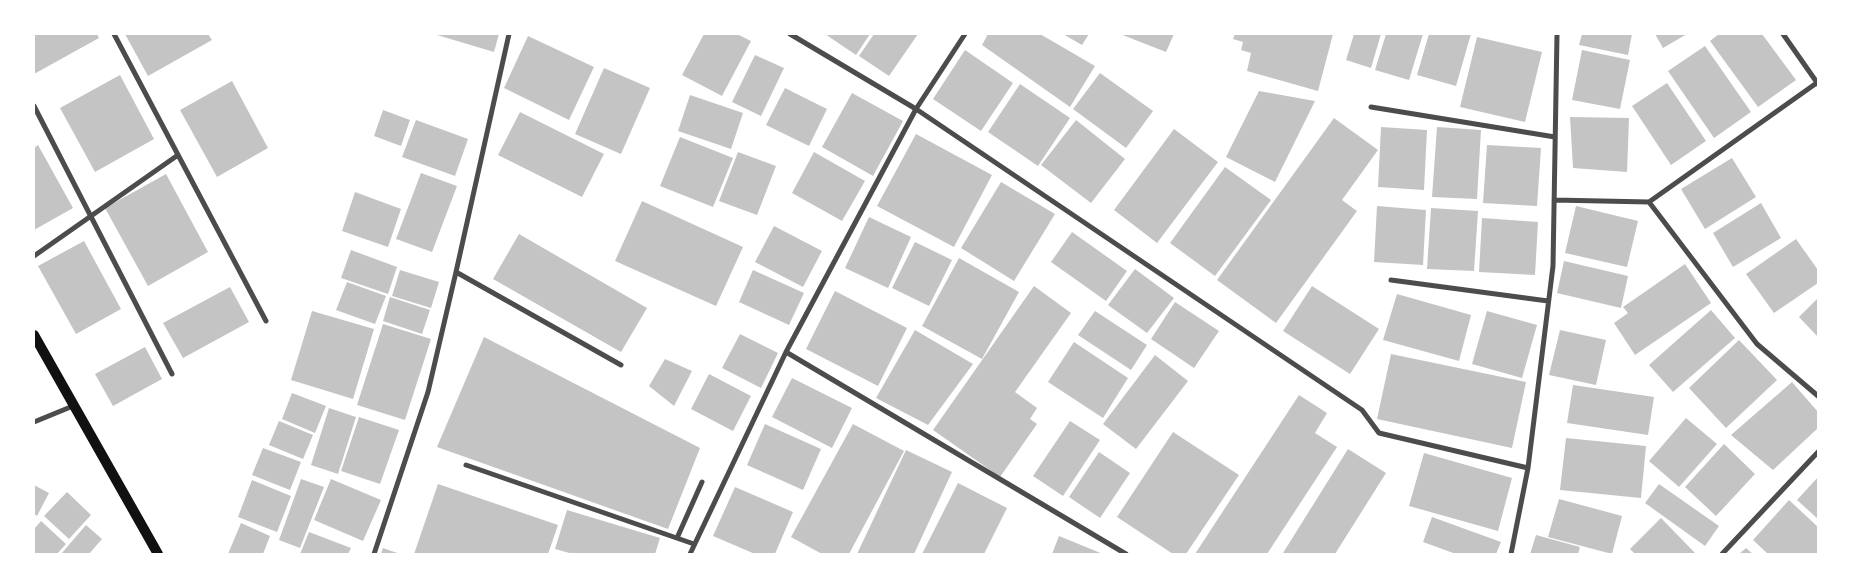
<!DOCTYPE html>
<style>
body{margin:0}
#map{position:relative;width:1852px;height:588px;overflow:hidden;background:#fff;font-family:"Open Sans",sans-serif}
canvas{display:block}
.frame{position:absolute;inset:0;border:35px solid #fff;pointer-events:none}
</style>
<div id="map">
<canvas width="1852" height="588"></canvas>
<div class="frame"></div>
</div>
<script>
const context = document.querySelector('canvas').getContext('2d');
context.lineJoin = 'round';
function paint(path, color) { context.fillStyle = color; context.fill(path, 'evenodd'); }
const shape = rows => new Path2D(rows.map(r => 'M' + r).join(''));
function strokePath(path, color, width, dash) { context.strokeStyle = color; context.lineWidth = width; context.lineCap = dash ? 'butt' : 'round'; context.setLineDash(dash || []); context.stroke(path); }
const building = shape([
 [34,34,97,34,99,38,34,74],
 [125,34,208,34,212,40,148,76],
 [437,34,499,34,494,52,437,35],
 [704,34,737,34,751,41,722,96,682,75],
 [825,34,870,34,856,55],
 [874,34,918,34,889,76,859,56],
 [988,34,1040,34,1095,66,1070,107,982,45],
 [1063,34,1089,34,1082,45],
 [1120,34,1174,34,1166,52],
 [1235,34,1333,34,1318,91,1247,71,1251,53,1241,50,1243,42,1233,39],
 [1354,34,1381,34,1371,68,1346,60],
 [1386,34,1423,34,1409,80,1375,70],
 [1429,34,1471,34,1456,86,1417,75],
 [1582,34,1632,34,1628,55,1579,45],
 [1655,34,1687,34,1663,48],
 [1719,34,1762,34,1796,80,1758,107,1710,41],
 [528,36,594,67,569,120,504,88],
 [1477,37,1542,52,1525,122,1460,107],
 [1705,46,1751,112,1714,138,1668,71],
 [965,50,1013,83,981,131,933,99],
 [1582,50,1630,60,1620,109,1572,100],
 [755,55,784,68,761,116,732,102],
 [604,68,650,88,621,154,575,134],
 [1100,73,1153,111,1126,148,1073,109],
 [120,75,154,139,95,172,60,108],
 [232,81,268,148,217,177,180,110],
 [1667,83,1706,141,1671,165,1632,106],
 [1020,84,1070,118,1038,166,988,132],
 [785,88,827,109,809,146,766,125],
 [1259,91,1315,101,1275,182,1226,157],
 [852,93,903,121,873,176,822,147],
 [690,95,743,113,731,149,678,131],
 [383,110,410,120,401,146,374,136],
 [520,112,604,154,582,197,498,155],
 [1570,117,1629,118,1627,172,1573,168],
 [1334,118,1378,150,1342,200,1357,211,1276,323,1217,280],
 [416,120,468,139,455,176,402,157],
 [1076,120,1125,159,1091,203,1041,165],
 [1381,127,1427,130,1424,190,1378,187],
 [1437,127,1481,130,1477,199,1432,197],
 [1174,129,1218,162,1157,243,1114,210],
 [916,134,992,175,954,247,877,206],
 [680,137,733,158,713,207,660,186],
 [38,145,73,208,34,230,34,148],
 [1487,145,1541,148,1537,206,1483,203],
 [738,152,776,166,757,215,719,201],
 [814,152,865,181,842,221,792,193],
 [1732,158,1756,197,1705,229,1681,189],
 [1225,167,1271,200,1215,276,1170,243],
 [421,173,457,186,432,252,396,239],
 [166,174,208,252,148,286,105,208],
 [1001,182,1055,214,1014,281,961,248],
 [355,192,401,209,388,247,342,231],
 [642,201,743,247,716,306,615,261],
 [1761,203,1781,238,1733,267,1713,233],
 [1377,206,1426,210,1423,265,1374,262],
 [1576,206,1638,221,1627,267,1565,253],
 [1431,208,1478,211,1474,271,1427,269],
 [869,217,911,237,888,288,845,268],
 [1482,218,1538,222,1535,275,1479,272],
 [774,226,822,251,803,287,755,262],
 [1072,232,1127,271,1106,301,1051,262],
 [519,234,647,308,621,352,493,279],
 [1796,239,1818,270,1818,283,1774,313,1746,274],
 [84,241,121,309,76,334,38,266],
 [915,242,952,260,929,306,892,288],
 [351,250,397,267,388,294,341,278],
 [959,258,1019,292,982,359,922,326],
 [1564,261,1628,276,1621,308,1557,293],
 [1685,264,1711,303,1635,355,1614,323,1628,313,1623,307],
 [1135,269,1174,298,1147,333,1108,305],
 [400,270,439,282,431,308,392,296],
 [753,270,804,293,789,325,739,302],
 [347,282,386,296,375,324,336,310],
 [1034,286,1071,313,1015,392,1037,408,1030,419,1037,424,1000,477,933,430],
 [1312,286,1379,329,1350,374,1283,331],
 [230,287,249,322,183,358,163,323],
 [835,291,907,328,878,386,806,349],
 [1397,294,1471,315,1459,361,1383,340],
 [390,297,430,310,422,334,383,321],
 [1818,298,1818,337,1799,317],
 [1175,302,1219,331,1194,368,1151,339],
 [1711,310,1735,338,1673,392,1649,365],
 [312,311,374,329,353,399,291,380],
 [1095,311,1147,345,1131,370,1078,335],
 [1487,311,1537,325,1522,378,1472,364],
 [383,324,431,339,405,420,357,405],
 [915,330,973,364,928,425,876,398],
 [1560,330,1606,340,1596,385,1549,375],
 [740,334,778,353,761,388,722,368],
 [484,337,700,448,668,529,437,447],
 [1739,340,1777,380,1726,428,1689,388],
 [1074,342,1128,378,1103,418,1048,382],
 [145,347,162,379,113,406,95,374],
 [1391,354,1526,382,1512,448,1377,419],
 [1155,355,1188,381,1136,449,1103,424],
 [665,359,692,371,674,406,649,386],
 [709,374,751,396,733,431,691,409],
 [792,378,852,408,832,448,772,417],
 [1792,382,1818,412,1818,428,1773,470,1731,435],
 [1573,385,1654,397,1648,435,1567,423],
 [292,393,326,406,315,433,282,419],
 [1299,395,1327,413,1315,433,1337,447,1267,554,1195,554],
 [329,408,356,417,338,474,311,465],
 [359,417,399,430,380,484,341,471],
 [1686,418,1717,444,1679,487,1649,461],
 [279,421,313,435,303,459,269,445],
 [1070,421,1100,440,1063,496,1033,476],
 [765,424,821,449,803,490,747,465],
 [853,424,904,451,849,554,822,554,791,537],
 [1173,432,1239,475,1186,554,1173,554,1117,517],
 [1566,438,1646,446,1641,498,1560,490],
 [1724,444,1755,474,1716,516,1685,487],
 [263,448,301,462,290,490,252,475],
 [1348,449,1386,473,1335,554,1286,554,1283,553],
 [906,450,952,472,914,554,857,554],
 [1099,452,1130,473,1100,518,1069,497],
 [1424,453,1512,478,1498,531,1409,506],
 [1818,477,1818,519,1797,500],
 [301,479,324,487,300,548,279,540],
 [331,479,381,500,363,541,314,520],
 [252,480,291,496,277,532,238,517],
 [958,483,1007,508,984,554,922,554],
 [438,484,558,525,548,554,414,554],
 [1659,484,1719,526,1705,546,1645,503],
 [34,485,49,493,37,516,34,514],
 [735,487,793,512,775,554,755,554,713,536],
 [67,492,91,515,69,539,44,516],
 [1559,499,1622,516,1612,554,1548,537],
 [1789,500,1818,527,1818,554,1768,554,1753,540],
 [567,510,660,538,655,554,573,554,555,549],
 [1432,517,1501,542,1496,554,1456,554,1423,542],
 [1661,518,1696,554,1635,554,1630,549],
 [41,521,66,544,57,554,34,554,34,529],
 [241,523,270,536,263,554,228,554],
 [86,525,102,539,89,554,61,554],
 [309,532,351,548,348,554,300,554],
 [1536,535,1580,547,1578,554,1530,554],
 [1059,536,1103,554,1052,554],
 [383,548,400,554,381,554],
 [1746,548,1753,554,1739,554]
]);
const minor = shape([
 [114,34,266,321],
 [790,34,916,109,1362,410,1379,433,1528,468],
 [1783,34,1818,84],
 [34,106,172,374],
 [1371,107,1555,137],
 [1554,200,1649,202,1818,82],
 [1649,202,1757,344,1818,396],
 [34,256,178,155],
 [456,272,621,365],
 [1391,280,1548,301],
 [786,352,1126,554],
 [34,422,73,406],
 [466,465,694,544],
 [677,538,702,482],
 [374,554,428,392,456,272,509,34],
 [690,554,786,352,916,109,965,34],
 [1511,554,1528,468,1553,266,1557,34],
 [1722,554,1818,452]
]);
const secondary = shape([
 [34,335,158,554]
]);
paint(building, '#c4c4c4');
strokePath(minor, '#4c4c4c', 5);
strokePath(secondary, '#111', 10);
</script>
